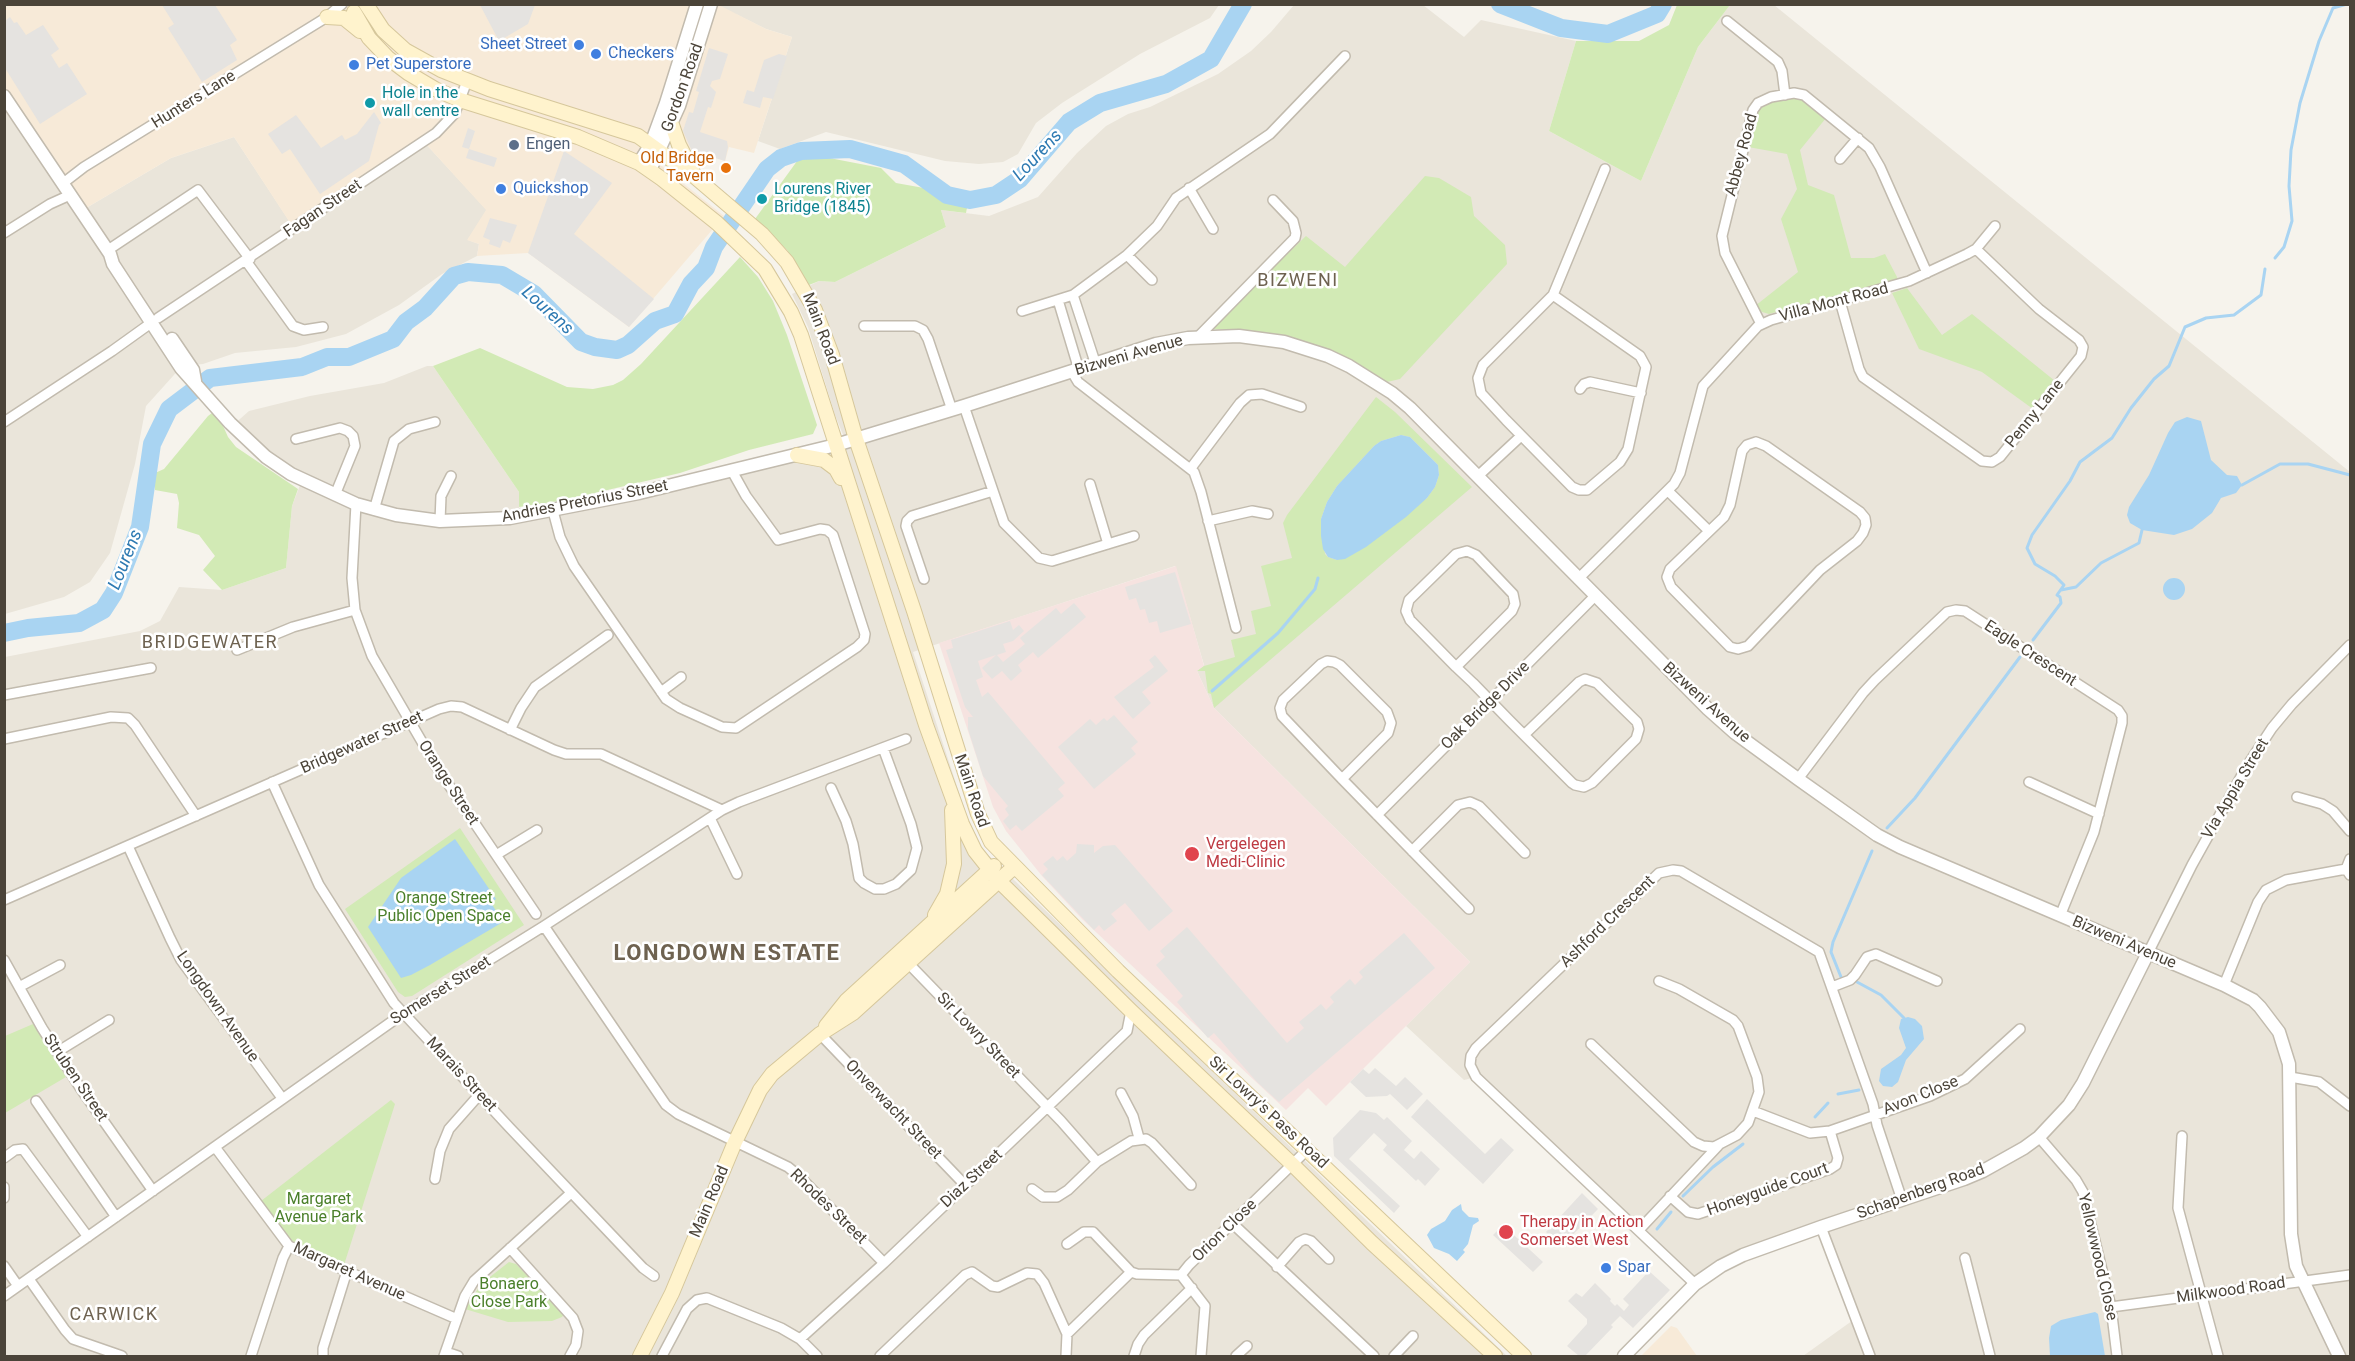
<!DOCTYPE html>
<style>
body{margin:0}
#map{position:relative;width:2355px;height:1361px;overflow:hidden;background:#f6f3ec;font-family:Roboto,sans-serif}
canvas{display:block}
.frame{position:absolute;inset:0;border:6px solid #4b4439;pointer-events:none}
</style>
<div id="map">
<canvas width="2355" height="1361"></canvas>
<div class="frame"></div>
</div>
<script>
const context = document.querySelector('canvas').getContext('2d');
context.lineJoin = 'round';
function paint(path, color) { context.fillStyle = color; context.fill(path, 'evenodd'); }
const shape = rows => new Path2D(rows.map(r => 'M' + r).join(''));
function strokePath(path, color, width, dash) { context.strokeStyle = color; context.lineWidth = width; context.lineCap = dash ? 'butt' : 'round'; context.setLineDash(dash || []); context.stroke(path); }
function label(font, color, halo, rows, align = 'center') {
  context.font = font + ' Roboto,sans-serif'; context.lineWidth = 5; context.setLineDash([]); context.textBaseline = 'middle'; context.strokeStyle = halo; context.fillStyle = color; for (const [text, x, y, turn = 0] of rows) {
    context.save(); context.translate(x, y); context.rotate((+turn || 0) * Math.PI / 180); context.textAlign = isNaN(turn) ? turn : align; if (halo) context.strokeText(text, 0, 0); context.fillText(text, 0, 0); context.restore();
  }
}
const residential = shape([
 [717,5,1219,5,1210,18,1140,54,1062,103,1036,123,1018,154,1003,162,979,164,945,161,826,132,780,149,758,141,792,37,766,29],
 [1294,5,1423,5,1464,37,1481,20,1576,41,1549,131,1641,181,1698,47,1730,5,1774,5,2350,472,2350,1356,1803,1356,1856,1318,1822,1227,1743,1255,1695,1283,1476,1077,1464,1080,1406,1026,1470,962,1214,708,1197,671,1204,665,1175,566,913,652,972,832,984,851,1507,1356,5,1356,5,657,140,631,160,621,179,587,222,590,286,568,292,506,302,480,232,426,249,411,310,396,384,383,427,366,433,366,519,492,519,514,846,442,835,415,808,327,792,294,819,281,835,282,946,227,941,210,989,216,1038,197,1077,153,1106,126,1128,114,1150,107,1218,74,1251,51,1271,32],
 [4,94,81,211,171,158,234,137,294,228,424,142,487,210,468,240,479,244,477,256,442,274,399,305,346,334,296,347,235,353,203,364,182,366,146,406,135,464,110,553,90,582,64,597,5,614]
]);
const commercial = shape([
 [717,4,766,29,792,37,754,153,729,147,725,161,660,139,643,151,724,216,629,327,528,253,477,256,479,244,467,240,486,210,424,142,294,229,234,137,171,158,81,211,5,94,5,5],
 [1671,1326,1677,1328,1697,1356,1641,1356]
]);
const medical = shape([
 [1176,566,1204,666,1197,671,1214,708,1470,962,1326,1106,1308,1088,1286,1110,1082,919,1042,876,1006,831,993,807,939,643]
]);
const green = shape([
 [1677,5,1730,5,1698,47,1641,181,1549,131,1576,41,1639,41,1669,25],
 [1794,97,1802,99,1826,118,1800,150,1808,185,1834,195,1851,258,1874,258,1885,254,1898,279,1769,314,1762,312,1755,306,1798,272,1781,219,1797,189,1787,154,1748,147,1758,108,1766,102],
 [814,155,881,168,896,183,924,188,944,198,968,202,966,213,941,210,946,227,835,282,819,281,809,285,787,250,755,219,800,157],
 [1425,176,1439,178,1471,197,1474,216,1505,245,1507,264,1400,379,1387,382,1362,366,1325,348,1292,338,1252,331,1213,329,1213,326,1306,236,1345,267],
 [740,257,758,277,773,301,787,335,817,425,813,434,749,450,680,473,565,500,519,507,519,492,433,366,480,348,567,387,593,389,613,385,623,380,641,364],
 [1907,288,1942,335,1972,314,2055,381,2033,409,1982,372,1919,349,1892,293],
 [1376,397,1395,412,1472,487,1214,708,1211,694,1208,693,1205,671,1197,671,1204,666,1235,657,1231,640,1256,634,1251,611,1271,606,1261,566,1292,558,1283,523,1287,515],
 [1401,435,1410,437,1438,465,1439,475,1435,487,1427,498,1387,530,1337,560,1328,557,1325,554,1321,519,1327,502,1337,486,1374,446,1381,441],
 [216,410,228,437,236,447,298,489,292,506,286,568,222,590,203,570,215,556,199,535,177,528,179,503,177,494,155,490,155,473,164,469,208,416],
 [460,828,524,925,412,996,405,997,398,992,345,909],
 [33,1024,66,1077,5,1113,5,1036],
 [391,1100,395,1104,344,1265,292,1241,282,1231,261,1201],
 [509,1262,516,1264,564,1314,562,1317,552,1321,508,1322,465,1309,481,1284]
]);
const parking = shape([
 [162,5,215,5,237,40,230,45,237,60,202,82,168,28,174,24],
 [480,5,535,5,528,24,499,41],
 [10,17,14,23,17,22,26,35,43,25,59,49,51,55,59,68,67,63,87,94,40,124,5,68,5,21],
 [709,48,728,54,720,79,712,81,710,86,716,92,711,108,708,107,700,132,727,141,728,147,725,161,692,151,683,131,689,112,693,113,699,92,696,91],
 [779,54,787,56,773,99,763,97,760,108,743,103,747,90,754,92,764,60],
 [374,112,381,123,379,125,369,161,320,194,290,149,282,154,268,134,296,115,321,148,342,135,345,140,357,134],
 [468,128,475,131,469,149,497,158,494,167,466,158,469,149,462,147],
 [564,151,612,183,574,234,654,299,629,327,528,253],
 [490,218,517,225,510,243,503,240,500,248,489,244,490,240,483,237],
 [1175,572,1191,624,1160,633,1157,621,1149,623,1145,609,1140,610,1136,598,1129,600,1125,587],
 [1074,603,1086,617,1038,658,1033,652,1018,665,1022,671,1011,681,1002,671,992,679,982,668,996,655,978,661,983,677,976,680,982,697,988,692,1065,783,1058,789,1064,796,1022,831,1016,825,1010,830,1003,821,1009,815,1005,809,1008,806,983,776,968,729,968,717,973,717,965,707,946,650,953,648,951,640,1010,621,1013,630,1019,625,1024,631,1013,641,1003,644,1006,652,997,655,1003,662,1025,644,1020,638,1056,608,1061,614],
 [1155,655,1168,671,1142,692,1151,703,1133,719,1114,697,1154,667,1149,660],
 [1114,715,1138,742,1131,748,1136,754,1094,789,1058,747,1090,719,1096,725,1104,718,1107,721],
 [1077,844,1094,845,1094,853,1103,846,1115,845,1173,911,1149,931,1125,903,1111,914,1117,921,1104,931,1099,925,1094,930,1042,875,1048,869,1043,864,1053,856,1057,861,1063,856,1067,861,1076,853],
 [1187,927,1287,1043,1304,1028,1299,1022,1321,1004,1326,1010,1334,1002,1330,997,1350,979,1355,985,1363,977,1359,972,1404,933,1435,968,1279,1102,1257,1082,1214,1033,1208,1038,1177,1002,1183,996,1156,965,1165,957,1160,951],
 [1375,1068,1396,1086,1405,1077,1423,1094,1407,1110,1390,1094,1387,1096,1366,1097,1350,1082,1363,1069,1369,1074],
 [1427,1099,1485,1154,1501,1138,1514,1150,1483,1184,1411,1117],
 [1360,1110,1376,1113,1384,1120,1387,1117,1412,1141,1404,1150,1414,1159,1421,1151,1440,1169,1425,1186,1418,1179,1416,1181,1383,1150,1387,1145,1374,1133,1349,1159,1400,1206,1394,1213,1334,1156,1333,1138],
 [1582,1193,1598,1209,1561,1247,1546,1232],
 [1503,1225,1543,1262,1533,1272,1493,1235],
 [1649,1271,1670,1290,1633,1328,1620,1316,1611,1325,1613,1327,1585,1356,1579,1356,1567,1346,1587,1324,1587,1319,1568,1301,1576,1293,1582,1297,1595,1283,1611,1299,1610,1301,1615,1306,1617,1304,1624,1311,1629,1305,1623,1299]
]);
const water = shape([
 [2187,417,2201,421,2211,460,2227,475,2237,476,2242,485,2236,493,2221,498,2212,513,2192,529,2174,535,2142,530,2130,523,2127,515,2129,507,2149,475,2168,433,2175,422],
 [1401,435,1410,437,1438,465,1439,475,1435,487,1427,498,1406,517,1366,547,1345,559,1337,560,1328,557,1323,549,1321,536,1321,519,1327,502,1337,486,1374,446,1381,441],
 '2163 589a11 11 0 1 1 22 0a11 11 0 1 1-22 0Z',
 [455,839,496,899,491,903,503,922,430,965,411,975,401,978,368,927,401,878],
 [1908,1017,1915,1019,1922,1026,1924,1039,1906,1060,1898,1082,1892,1087,1883,1086,1879,1081,1881,1069,1901,1055,1906,1048,1899,1028,1901,1019],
 [1461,1204,1462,1210,1469,1217,1478,1218,1479,1221,1473,1225,1468,1244,1463,1250,1465,1252,1457,1261,1449,1254,1434,1248,1427,1235,1431,1229,1445,1221,1452,1210],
 [2095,1312,2098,1314,2105,1356,2050,1356,2049,1338,2051,1326,2061,1320]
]);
const stream = shape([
 [2275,258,2284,247,2292,221,2289,186,2291,150,2300,103,2319,41,2333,8,2347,4],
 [2242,485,2280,464,2308,464,2350,475],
 [2061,590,2076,587,2101,563,2139,543,2142,530],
 [2033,640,2061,603,2060,597,2057,595,2064,585,2055,576,2035,564,2027,548,2032,535,2070,481,2080,462,2112,438,2131,408,2154,379,2169,366,2185,327,2206,318,2234,315,2261,295,2265,269],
 [1212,691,1278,633,1315,589,1318,578],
 [1887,828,1915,798,2020,657],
 [1841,977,1831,952,1833,942,1872,851],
 [1857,982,1881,995,1904,1018],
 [1838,1094,1859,1090],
 [1815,1117,1828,1103],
 [1683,1196,1713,1167,1743,1144],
 [1657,1229,1671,1212]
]);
const river = shape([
 [1500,4,1561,28,1608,34,1657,14,1663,4],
 [4,633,28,628,79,623,103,610,114,593,140,527,152,444,169,409,210,378,302,367,327,357,349,357,393,339,406,322,425,308,454,276,468,272,502,275,534,294,581,342,595,347,617,350,628,345,655,321,675,314,691,284,706,268,714,247,767,169,781,158,801,151,850,149,904,164,947,195,970,200,996,195,1020,179,1069,122,1100,103,1166,84,1211,59,1243,4]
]);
const minor = shape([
 [1727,21,1778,62,1782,71,1785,95],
 [1840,159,1858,138],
 [62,184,84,167,327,17,342,4],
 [1189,188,1213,229],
 [4,233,50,204,70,195],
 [108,250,198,190,250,259],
 [1127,255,1152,280],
 [246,261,293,326,304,330,323,327],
 [1073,295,1096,365],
 [1553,295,1640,356,1646,367,1628,449,1620,462,1587,490,1579,490,1572,487,1506,420,1481,393,1478,378,1483,365,1553,295,1605,169],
 [1058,300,1079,370],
 [1840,301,1859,369,1863,377,1982,461,1992,462,2000,457,2081,356,2083,347,2079,340,2039,309,1976,249],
 [1022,311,1073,295,1127,255,1157,226,1176,198,1270,134,1345,56],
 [158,318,436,133,455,113,467,81],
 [1761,324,1725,253,1722,236,1753,110,1758,103,1771,97,1794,93,1804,95,1869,148,1880,167,1927,273],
 [864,326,915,326,923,330,928,339,952,410],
 [1198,337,1295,238,1296,233,1293,221,1273,200],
 [1072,372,1078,382,1194,472,1201,492,1236,628],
 [1580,389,1584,384,1590,382,1641,393],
 [964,406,1004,523,1039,558,1052,561,1134,536],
 [4,422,112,351,151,323],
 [296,439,340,428,348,431,353,436,355,446,335,495],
 [1756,442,1766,446,1860,512,1865,518,1866,525,1863,533,1857,541,1820,570,1748,646,1738,649,1730,647,1671,587,1667,577,1670,569,1724,517,1730,505,1742,451,1747,445,1756,442],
 [1191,468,1240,403,1249,395,1262,394,1301,407],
 [1478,476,1521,436],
 [1090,484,1108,544],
 [1668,491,1709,531],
 [356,504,352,578,355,610,372,656,436,766,536,914],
 [374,510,394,441,409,429,435,422],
 [553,511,560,537,574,566,666,699,680,708,722,727,736,728,857,647,864,640,865,634,833,535,827,530,820,529,778,540,746,496,732,471],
 [440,521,441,496,451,476],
 [1208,521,1252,511,1268,514],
 [924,579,906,526,907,521,912,516,993,491],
 [1578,579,1674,484,1680,473,1703,386,1758,326,1771,320,1909,281,1967,254,1976,249,1995,226],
 [237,650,293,627,355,610],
 [1456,667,1512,611,1515,604,1513,594,1476,555,1467,551,1456,554,1409,600,1406,611,1410,620,1456,667,1473,683,1509,720,1572,783,1575,785,1584,787,1592,783,1636,739,1639,729,1637,722,1597,683,1585,679,1579,682,1524,735],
 [661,692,681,677],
 [4,695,151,668],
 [510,730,521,708,535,687,608,635],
 [4,739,111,717,128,718,135,725,196,816],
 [1342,779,1388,733,1391,723,1387,712,1340,665,1334,662,1327,661,1321,664,1283,700,1280,708,1282,716,1342,779,1469,909],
 [1798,779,1863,693,1875,680,1947,612,1956,610,1965,611,2118,710,2122,716,2122,723,2094,832,2060,916],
 [272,782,319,885,394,1003,509,1127,643,1268,654,1276],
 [2029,782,2099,814],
 [831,788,846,821,853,844,859,878,864,883,875,889,884,889,896,884,911,870,917,848,911,824,883,748],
 [2297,797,2322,804,2333,811,2350,831],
 [1377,815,1595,596],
 [710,818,737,874],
 [128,846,170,938,181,960,282,1098],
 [1412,851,1458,805,1470,802,1479,806,1525,853],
 [496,855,537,830],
 [2350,859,2346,869,2350,875],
 [4,900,439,709,451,706,462,707,554,750,566,754,601,754,722,810],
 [544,926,666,1105,678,1114,788,1167,799,1176,884,1263],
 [2148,953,2192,865,2247,766,2272,728,2292,704,2350,645],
 [4,960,42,1028,81,1089,153,1191],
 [909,964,1061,1121,1097,1162,1131,1141,1146,1139,1152,1143,1191,1185],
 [2224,985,2258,902,2266,890,2286,880,2346,869],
 [19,987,60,965],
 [1832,987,1850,980,1855,975,1867,957,1876,954,1937,981],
 [820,1034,965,1185],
 [1591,1044,1694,1142,1703,1146,1714,1147,1737,1135,1748,1123,1759,1092,1757,1077,1738,1026,1733,1020,1679,989,1659,981],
 [57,1052,109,1020],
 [2290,1077,2319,1082,2350,1106],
 [1121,1093,1133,1116,1139,1138],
 [36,1101,116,1217],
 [1753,1111,1810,1133,1830,1131,1930,1096,1965,1079,2020,1029],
 [2182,1136,2178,1208,2218,1356],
 [2039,1137,2076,1180,2083,1192,2111,1307,2117,1356],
 [215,1147,289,1246,457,1319],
 [4,1158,15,1150,23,1149,88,1237],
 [435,1179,440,1151,449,1129,479,1095],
 [4,1187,4,1198],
 [1032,1189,1043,1197,1057,1197,1068,1190,1097,1162],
 [1670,1196,1688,1212,1698,1214,1830,1169,1836,1165,1838,1158,1830,1131],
 [1232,1223,1374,1356],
 [1821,1227,1870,1356],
 [1639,1230,1718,1146],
 [1067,1244,1084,1232,1093,1232,1131,1272,1137,1274,1181,1275],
 [510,1248,573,1318,578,1331,576,1345,570,1356],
 [1965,1258,1990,1356],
 [4,1266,18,1286],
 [1277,1267,1299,1242,1305,1239,1311,1241,1329,1259],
 [29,1279,65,1330,73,1339,122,1356],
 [1695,1284,1476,1077,1470,1065,1471,1056,1476,1048,1659,873,1673,870,1681,871,1819,952,1873,1104,1877,1125,1902,1200],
 [4,1296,404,1013,544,926,722,810,739,802,906,739],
 [2111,1307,2350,1275],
 [1067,1334,1131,1272],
 [800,1339,884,1263,1127,1031,1131,1011],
 [446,1352,458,1356],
 [251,1356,283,1258,289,1246],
 [323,1356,323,1348,347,1271],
 [444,1356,465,1296,474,1281,571,1193],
 [662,1356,687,1309,697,1300,707,1298,781,1328,800,1339,817,1356],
 [880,1356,965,1275,972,1272,992,1286,998,1287,1027,1273,1037,1274,1044,1283,1067,1334,1066,1356],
 [1134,1356,1138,1344,1144,1335,1192,1288],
 [1201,1356,1205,1306,1181,1275,1189,1265,1308,1149],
 [1236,1356,1247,1346],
 [1394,1356,1413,1336]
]);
const tertiary = shape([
 [4,96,110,254,113,264,181,368,230,423,266,457,291,474,356,504,396,515,440,521,510,518,639,493,836,445,964,406,1156,344,1188,338,1239,336,1284,342,1328,356,1349,366,1392,393,1410,408,1708,709,1735,733,1798,779,1877,835,1900,847,2224,985,2253,1000,2260,1007,2279,1032,2289,1064,2291,1234,2296,1266,2339,1356],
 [639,163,651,144,666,103,697,4],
 [650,170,679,106,711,4],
 [172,339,193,370,195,381],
 [1624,1356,1695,1284,1721,1266,1743,1255,1821,1227,1964,1179,1983,1171,2024,1148,2039,1137,2069,1105,2083,1083,2148,953]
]);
const secondary = shape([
 [366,4,383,30,405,50,441,70,489,89,638,136,695,177,762,234,787,262,815,310,832,355,856,439,914,611,978,814,991,842,1118,971,1524,1356],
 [354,12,369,38,388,58,408,73,435,89,460,100,578,137,639,163,662,179,717,223,765,269,791,312,801,335,926,725,962,824,975,851,998,880,1131,1011,1293,1165,1372,1243,1495,1356],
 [327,17,344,18,360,31],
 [672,125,679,145,693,172],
 [797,455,824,460,836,469,841,478],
 [935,915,947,894,954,864,952,810],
 [826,1026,846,1001,994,866],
 [640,1356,672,1293,735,1142,760,1090,772,1074,820,1034,853,1013,1014,867]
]);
const markers = [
 [579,45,6,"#3f7fe0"],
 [596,54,6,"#3f7fe0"],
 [354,65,6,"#3f7fe0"],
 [370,103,6,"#0f9aa8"],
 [514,145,6,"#5c6f8a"],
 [726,168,6,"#e8710a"],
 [501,189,6,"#3f7fe0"],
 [762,199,6,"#0f9aa8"],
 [1192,854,8,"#e0444e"],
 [1506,1232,8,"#e0444e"],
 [1606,1268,6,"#3f7fe0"]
];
const shopNames = [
 ["Sheet Street",567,45,"right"],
 ["Checkers",608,54],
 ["Pet Superstore",366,65],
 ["Quickshop",513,189],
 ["Spar",1618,1268]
];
const streetNames = [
 ["Gordon Road",683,88,-70],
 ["Hunters Lane",194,100,-32],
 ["Abbey Road",1742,155,-75],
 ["Fagan Street",323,209,-34],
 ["Villa Mont Road",1834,303,-15],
 ["Main Road",820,329,69],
 ["Bizweni Avenue",1129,356,-16],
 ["Penny Lane",2035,414,-51],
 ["Andries Pretorius Street",585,502,-11],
 ["Eagle Crescent",2030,654,33],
 ["Bizweni Avenue",1706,703,42],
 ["Oak Bridge Drive",1486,706,-45],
 ["Bridgewater Street",362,743,-24],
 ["Orange Street",448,783,57],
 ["Via Appia Street",2236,789,-59],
 ["Main Road",971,791,71],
 ["Ashford Crescent",1608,922,-44],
 ["Bizweni Avenue",2124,943,23],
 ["Somerset Street",441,991,-32],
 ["Longdown Avenue",217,1007,55],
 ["Sir Lowry Street",978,1036,46],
 ["Marais Street",461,1075,47],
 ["Struben Street",75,1078,56],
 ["Avon Close",1921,1096,-22],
 ["Onverwacht Street",893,1110,46],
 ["Sir Lowry's Pass Road",1268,1113,43],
 ["Diaz Street",972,1179,-43],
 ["Honeyguide Court",1768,1190,-20],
 ["Schapenberg Road",1921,1192,-20],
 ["Main Road",710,1202,-67],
 ["Rhodes Street",828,1207,44],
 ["Orion Close",1225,1231,-44],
 ["Yellowwood Close",2097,1257,77],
 ["Margaret Avenue",349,1272,24],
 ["Milkwood Road",2231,1291,-8]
];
const cultureNames = [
 ["Hole in the",382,94],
 ["wall centre",382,112],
 ["Lourens River",774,190],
 ["Bridge (1845)",774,208]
];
const serviceNames = [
 ["Engen",526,145]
];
const foodNames = [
 ["Old Bridge",714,159],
 ["Tavern",714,177]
];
const healthNames = [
 ["Vergelegen",1206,845],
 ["Medi-Clinic",1206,863],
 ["Therapy in Action",1520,1223],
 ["Somerset West",1520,1241]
];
const parkNames = [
 ["Orange Street",444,899],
 ["Public Open Space",444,917],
 ["Margaret",319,1200],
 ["Avenue Park",319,1218],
 ["Bonaero",509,1285],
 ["Close Park",509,1303]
];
const waterNames = [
 ["Lourens",1038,156,-47],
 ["Lourens",547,311,42],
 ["Lourens",126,560,-68]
];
const neighbourhoodNames = [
 ["BIZWENI",1298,281],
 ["BRIDGEWATER",210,643],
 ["CARWICK",114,1315]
];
const districtNames = [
 ["LONGDOWN ESTATE",727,954]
];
paint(residential, '#eae5da');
paint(commercial, '#f7ead8');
paint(medical, '#f6e3e0');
paint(green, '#d2eab5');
paint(parking, '#e5e3e0');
paint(water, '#a9d4f2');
strokePath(stream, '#a9d4f2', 3);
strokePath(river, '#a9d4f2', 18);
strokePath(minor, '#c2bbae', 12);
strokePath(tertiary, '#c2bbae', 15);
strokePath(secondary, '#d6c79b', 16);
strokePath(minor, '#fff', 9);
strokePath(tertiary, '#fff', 12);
strokePath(secondary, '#fff3cd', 14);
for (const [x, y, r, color] of markers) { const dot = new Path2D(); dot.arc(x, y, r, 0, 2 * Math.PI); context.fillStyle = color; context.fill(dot); strokePath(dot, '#fff', 2); }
label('16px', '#366cbe', '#fff', shopNames, 'left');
label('16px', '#4b4439', '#fff', streetNames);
label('16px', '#0d838f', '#fff', cultureNames, 'left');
label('16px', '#4e5e75', '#fff', serviceNames, 'left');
label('16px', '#c56008', '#fff', foodNames, 'right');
label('16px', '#be3a42', '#fff', healthNames, 'left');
label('16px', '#4a7f2a', '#fff', parkNames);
label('italic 18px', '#2e7ab2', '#fff', waterNames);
context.letterSpacing = '1.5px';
label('18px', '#6e6250', '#fff', neighbourhoodNames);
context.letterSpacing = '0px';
context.letterSpacing = '1.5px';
label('bold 22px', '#6e6250', '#fff', districtNames);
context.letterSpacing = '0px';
</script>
